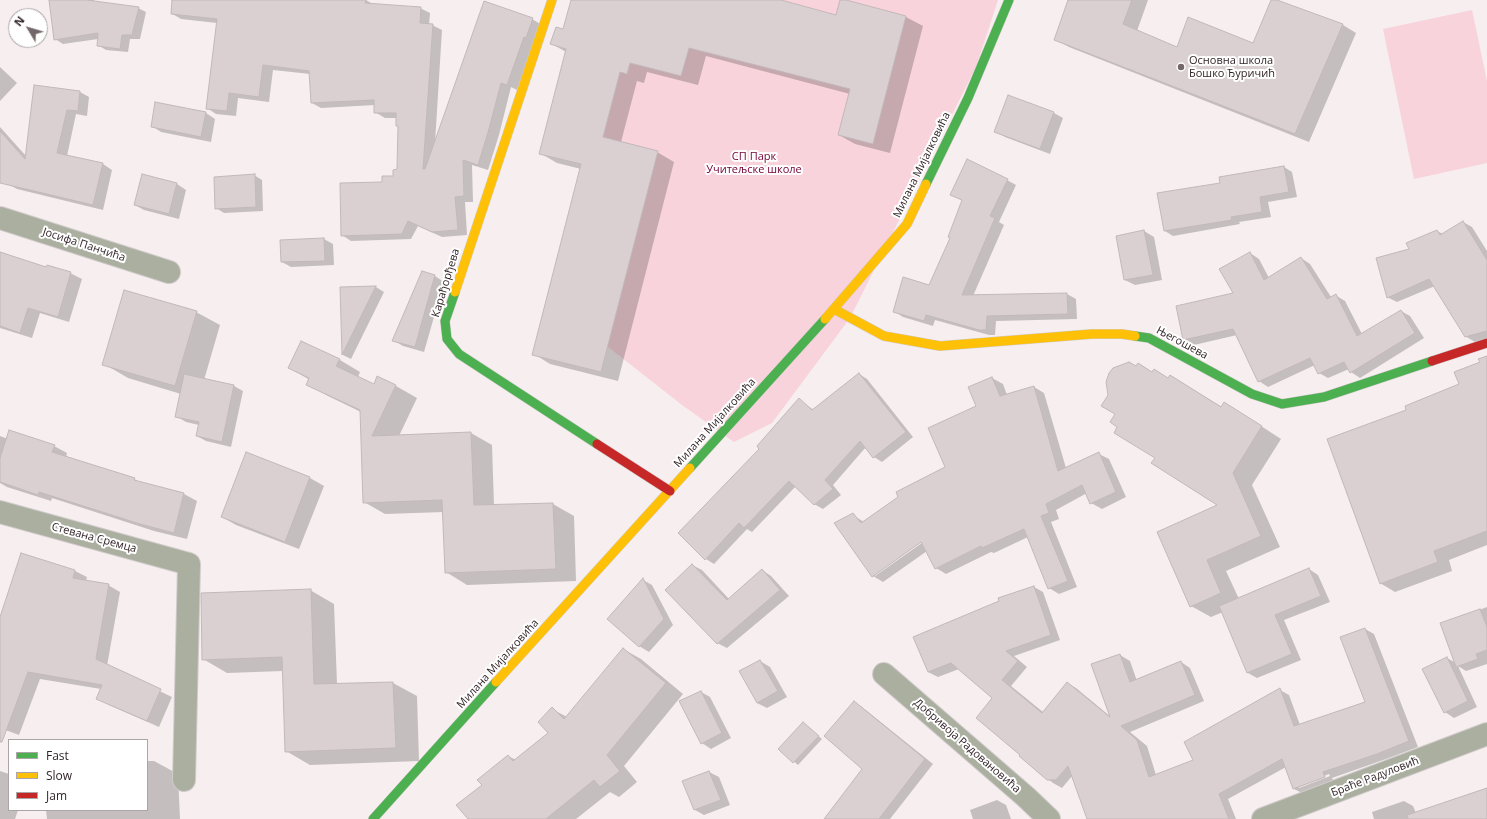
<!DOCTYPE html>
<meta charset="utf-8">
<style>
body{margin:0}
#map{position:relative;width:1487px;height:819px;overflow:hidden;background:#f6eeef;font-family:"Open Sans",sans-serif}
canvas{display:block}
.legend{position:absolute;left:8px;top:739px;width:140px;height:72px;box-sizing:border-box;background:#fff;border:1px solid #aba5a7;margin:0;padding:5px 7px;list-style:none;font-size:12px;color:#2d1f22}
.legend li{display:flex;align-items:center;gap:8px;height:20px}
.legend b{width:20px;border:1px solid #aba5a7}
.north{position:absolute;left:8px;top:8px;width:40px;height:40px;box-sizing:border-box;background:#fff;border:1px solid #aba5a7;border-radius:50%;rotate:308deg;font-size:11px;font-weight:700;line-height:16px;text-align:center;color:#2d1f22}
.north::after{content:'';display:block;margin:auto;width:14px;height:18px;background:#73676a;clip-path:polygon(50% 0,100% 100%,50% 72%,0 100%)}
</style>
<div id="map">
<canvas width="1487" height="819"></canvas>
<ul class="legend">
<li><b style="height:5px;background:#4caf50"></b>Fast</li>
<li><b style="height:5px;background:#ffc107"></b>Slow</li>
<li><b style="height:5px;background:#c62828"></b>Jam</li>
</ul>
<div class="north">N</div>
</div>
<script>
const context = document.querySelector('canvas').getContext('2d');
context.lineJoin = 'round';
function paint(path, color) { context.fillStyle = color; context.fill(path, 'evenodd'); }
const shape = rows => new Path2D(rows.map(r => 'M' + r).join(''));
function strokePath(path, color, width, dash) { context.strokeStyle = color; context.lineWidth = width; context.lineCap = dash ? 'butt' : 'round'; context.setLineDash(dash || []); context.stroke(path); }
function label(font, color, halo, rows, align = 'center') {
  context.font = font + ' "Open Sans",sans-serif'; context.lineWidth = 4; context.setLineDash([]); context.textBaseline = 'middle'; context.strokeStyle = halo; context.fillStyle = color; for (const [text, x, y, turn = 0] of rows) {
    context.save(); context.translate(x, y); context.rotate((+turn || 0) * Math.PI / 180); context.textAlign = isNaN(turn) ? turn : align; if (halo) context.strokeText(text, 0, 0); context.fillText(text, 0, 0); context.restore();
  }
}
const green = shape([
 [623,0,998,0,976,67,850,318,772,423,734,442,682,405,575,321],
 [1472,10,1487,81,1487,163,1414,179,1383,29]
]);
const shadow = shape([
 [49,0,94,0,95,3,138,8,146,12,140,39,130,39,128,52,106,50,98,45,98,39,63,44,55,39],
 [173,0,366,0,374,5,420,8,430,13,429,25,432,25,442,30,435,143,532,19,542,25,517,90,511,87,499,135,488,170,472,165,473,202,465,202,467,235,442,237,418,226,411,239,351,241,342,235,383,183,394,177,398,170,399,127,397,125,397,118,385,118,375,112,375,105,321,108,312,103,310,74,273,70,269,102,238,98,236,116,216,114,207,108,217,23,181,19,171,13],
 [572,0,777,0,837,16,842,0,906,17,923,26,890,153,855,144,839,135,850,94,706,56,698,85,647,72,644,83,637,81,621,142,657,152,674,162,618,381,550,364,534,354,581,169,557,163,540,153,566,52,552,44,564,31],
 [1069,0,1148,0,1137,31,1177,49,1254,45,1272,0,1343,25,1356,33,1309,142,1069,47,1055,39],
 [0,67,17,83,0,101],
 [35,86,80,92,89,97,87,116,76,114,67,156,103,164,112,170,103,210,17,189,8,184,0,164,0,127,26,156],
 [206,113,215,119,211,142,161,132,152,126],
 [1054,113,1063,118,1050,154,1005,137,995,131],
 [1284,167,1292,172,1297,197,1268,202,1271,217,1239,222,1240,224,1173,236,1165,231,1221,183],
 [254,175,262,180,263,211,224,213,216,208],
 [1007,180,1016,185,999,222,1004,225,973,296,1067,294,1076,299,1077,319,996,321,995,335,989,335,935,320,933,326,903,317,894,311,929,287,951,238,963,201,952,194],
 [177,184,186,190,179,219,144,210,135,205],
 [1463,222,1472,227,1487,251,1487,338,1475,342,1465,336,1435,286,1397,302,1387,297,1410,250,1437,231,1443,234],
 [1144,231,1154,237,1162,280,1135,285,1125,280],
 [324,239,333,244,334,265,291,267,282,262],
 [0,253,47,268,70,273,82,279,69,322,40,313,32,338,0,328],
 [1250,253,1259,259,1269,278,1301,258,1310,264,1331,297,1335,295,1345,301,1362,334,1401,311,1410,316,1424,338,1360,378,1351,372,1349,369,1328,378,1319,373,1315,365,1268,387,1259,381,1237,335,1194,345,1184,339,1234,294],
 [423,272,435,276,444,282,424,352,403,346,393,340],
 [376,287,384,292,351,359,343,355,341,288],
 [196,312,220,325,204,380,234,386,243,391,231,447,206,441,197,436,199,425,186,422,176,416,181,394,128,378,104,364],
 [302,342,340,360,360,372,358,377,374,385,396,386,417,398,399,436,471,433,492,445,494,506,553,504,574,516,576,581,467,585,446,572,444,512,385,514,364,502,361,412,328,396,307,384,310,380,289,368],
 [1487,357,1487,545,1449,560,1452,571,1395,592,1380,583,1407,410,1460,385],
 [1136,367,1169,379,1171,376,1222,407,1244,415,1281,439,1252,485,1280,547,1226,571,1239,599,1309,569,1318,575,1330,602,1284,620,1301,660,1257,678,1248,673,1223,612,1211,617,1191,606,1219,505,1156,458],
 [859,374,867,379,913,437,882,462,874,457,866,447,833,485,841,495,823,509,814,504,796,486,752,532,747,529,714,564,706,559,761,449,799,400,814,410],
 [992,378,1003,384,1007,395,1034,387,1044,393,1066,468,1099,454,1109,459,1126,497,1102,509,1091,503,1087,493,1056,510,1059,519,1051,522,1077,587,1059,594,1049,588,1028,537,994,553,991,552,946,574,936,568,927,551,883,582,873,576,853,515,864,522,947,467],
 [925,538,926,540,875,576,875,573],
 [0,436,8,439,54,446,67,453,66,457,134,479,141,483,184,494,197,501,187,539,154,531,52,498,51,501,7,487,0,483],
 [310,478,324,486,299,549,236,525,222,517],
 [21,554,75,571,87,577,86,581,108,585,120,592,107,666,172,697,159,727,109,705,97,698,101,689,40,679,19,735,0,728,0,621],
 [692,565,702,570,729,599,762,570,771,576,789,596,727,648,717,643],
 [643,580,652,585,673,625,649,652,639,646],
 [1034,587,1043,592,1060,640,1014,656,1027,667,1011,686,1043,712,1067,683,1076,688,1111,717,1120,655,1130,661,1137,681,1181,662,1190,668,1204,701,1130,732,1147,746,1156,775,1195,760,1280,690,1289,695,1300,725,1366,702,1365,629,1374,634,1418,747,1386,759,1332,778,1334,782,1304,794,1294,789,1286,767,1228,799,1236,819,1088,819,1072,776,1062,788,1053,783,1020,756,1022,755,994,698,959,669,938,677,928,672],
 [1329,774,1330,776,1299,788,1299,786],
 [310,590,334,604,337,684,393,683,417,696,419,761,310,765,286,751,283,671,227,673,203,659],
 [1487,607,1487,664,1466,671,1458,666,1477,707,1454,718,1445,712,1447,658,1456,663,1442,624],
 [623,649,641,659,683,694,624,766,637,782,619,797,610,792,576,819,488,819,483,785,508,756,516,760,550,733,552,709,567,717],
 [760,661,770,667,787,697,767,708,757,703],
 [701,692,710,697,731,738,711,749,702,743],
 [854,702,862,707,933,764,890,819,836,819,863,769],
 [803,723,822,739,798,765,779,749],
 [147,761,154,761,178,774,180,819,47,819,46,810,147,810],
 [0,771,9,774,9,810,18,810,15,819,0,819],
 [709,772,719,777,730,805,704,815,695,810,684,782],
 [1487,789,1487,819,1374,819,1372,812,1404,801,1413,806,1416,813],
 [997,800,1006,805,1011,819,973,819,970,810]
]);
const building = shape([
 [49,0,87,0,139,7,132,35,122,35,120,49,97,46,98,33,54,40,49,0],
 [172,0,366,0,365,3,421,7,420,23,433,24,423,169,425,169,484,1,533,18,526,38,524,37,507,85,501,83,489,129,478,165,463,160,464,196,455,197,458,230,432,232,408,221,402,234,341,236,340,183,382,182,382,176,393,176,393,170,397,169,398,126,396,126,396,113,374,113,374,100,311,103,309,71,263,65,259,97,229,93,227,111,206,109,217,19,171,14,172,0],
 [571,0,781,0,836,15,840,0,846,0,906,16,873,144,838,135,850,89,689,48,681,76,630,63,627,74,620,72,603,137,658,151,601,372,532,355,581,164,539,154,566,49,550,44,556,27,563,29,571,0],
 [1068,0,1132,0,1123,24,1177,47,1188,17,1253,43,1271,0,1277,0,1343,24,1295,134,1054,40,1068,0],
 [34,85,80,91,78,111,67,110,57,153,103,163,93,205,0,183,0,131,25,159,34,85],
 [1008,95,1054,112,1040,149,994,132,1008,95],
 [155,102,206,112,201,137,151,127,155,102],
 [967,159,1008,179,990,216,995,218,962,295,1067,293,1068,314,987,316,986,330,979,330,926,315,924,321,893,312,903,277,929,285,950,238,948,237,962,200,950,195,967,159],
 [1284,166,1289,192,1260,197,1262,212,1231,217,1232,220,1164,231,1157,193,1220,183,1219,177,1284,166],
 [142,174,177,183,169,214,134,205,142,174],
 [255,174,256,207,215,209,214,177,255,174],
 [1463,221,1487,260,1487,331,1465,337,1429,279,1387,298,1376,258,1409,249,1406,243,1437,230,1440,235,1463,221],
 [1144,230,1153,275,1124,280,1116,236,1144,230],
 [324,238,325,261,281,262,280,240,324,238],
 [0,252,46,267,47,265,71,272,58,317,28,308,20,333,0,326,0,252],
 [1250,252,1264,280,1301,257,1327,299,1336,294,1357,336,1401,310,1415,333,1350,373,1344,362,1318,374,1310,358,1258,382,1233,329,1183,340,1176,306,1233,293,1219,269,1250,252],
 [422,271,435,275,415,347,392,341,422,271],
 [376,286,342,355,340,287,376,286],
 [124,290,197,311,175,386,102,365,124,290],
 [301,341,340,359,336,366,374,384,377,376,396,385,372,436,471,432,474,505,553,503,556,569,445,573,442,500,363,503,360,410,306,385,309,378,288,368,301,341],
 [1487,356,1487,531,1434,551,1438,562,1380,584,1327,439,1406,410,1405,406,1459,384,1454,372,1480,362,1478,359,1487,356],
 [1129,362,1136,366,1138,363,1152,372,1154,369,1168,378,1170,375,1221,407,1224,402,1262,426,1233,473,1261,536,1207,560,1221,593,1190,607,1157,532,1217,505,1151,463,1155,458,1114,433,1117,427,1110,422,1115,414,1101,406,1108,395,1106,382,1109,373,1113,368,1129,362],
 [859,373,906,432,873,458,860,441,825,480,833,489,814,505,789,481,744,528,739,523,705,560,678,533,759,449,757,446,799,398,812,410,859,373],
 [184,374,234,385,222,442,196,436,199,422,175,417,184,374],
 [992,377,1000,396,1034,386,1058,471,1099,452,1116,492,1090,504,1082,485,1046,504,1049,513,1041,516,1068,581,1048,589,1024,529,982,548,981,546,935,569,921,542,872,577,834,523,853,513,861,523,898,497,896,492,945,467,928,428,976,406,968,387,992,377],
 [9,430,55,445,52,452,135,478,134,480,184,493,174,533,140,524,39,492,38,495,0,482,0,458,9,430],
 [246,452,310,477,285,542,221,517,246,452],
 [21,553,75,570,73,578,109,584,96,659,161,689,147,721,96,699,102,685,28,672,2,742,0,742,0,617,21,553],
 [692,564,727,600,762,569,780,590,717,644,665,590,692,564],
 [1309,568,1321,596,1275,615,1292,654,1247,673,1219,606,1309,568],
 [643,578,664,619,639,647,607,619,643,578],
 [1034,586,1051,635,1006,651,1018,661,1002,680,1042,713,1067,682,1110,717,1091,664,1120,654,1130,682,1181,661,1195,695,1121,726,1137,740,1149,777,1193,760,1184,742,1280,688,1294,726,1365,702,1340,637,1365,628,1409,741,1377,754,1323,772,1325,777,1293,789,1282,759,1219,794,1229,819,1087,819,1068,766,1056,780,1047,780,1019,756,1020,755,976,718,992,698,951,663,928,672,913,637,999,601,998,598,1034,586],
 [311,589,314,684,393,682,396,748,285,752,282,657,202,660,201,593,311,589],
 [1480,609,1487,627,1487,650,1476,654,1478,659,1456,667,1440,623,1480,609],
 [623,648,666,683,607,755,620,771,600,787,594,780,546,819,468,819,456,805,482,785,477,780,508,755,513,761,548,733,538,722,552,707,564,719,623,648],
 [1447,657,1468,701,1444,713,1422,669,1447,657],
 [760,660,778,691,757,703,739,671,760,660],
 [701,691,722,733,701,744,679,701,701,691],
 [854,701,925,759,879,819,824,819,862,769,824,736,854,701],
 [803,722,819,736,793,763,778,749,803,722],
 [709,771,721,800,694,810,682,781,709,771],
 [1487,788,1487,819,1408,819,1407,815,1487,788]
]);
const street = shape([
 [0,218,169,272],
 [0,512,189,564,184,780],
 [884,674,1026,797,1049,819],
 [1263,819,1487,734]
]);
const fast = shape([
 [926,184,968,98,1009,0],
 [455,292,445,321,447,339,459,354,597,444],
 [1135,336,1149,338,1252,394,1282,404,1324,397,1432,361],
 [690,468,825,319],
 [373,819,496,682]
]);
const slow = shape([
 [455,292,552,0],
 [834,309,884,336,940,346,1092,334,1122,334,1135,336],
 [825,319,907,224,926,184],
 [496,682,690,468]
]);
const jam = shape([
 [1432,361,1487,343],
 [597,444,670,491]
]);
const markers = [
 [1181,67,4,"#73676a"]
];
const poiNames = [
 ["Основна школа",1189,61],
 ["Бошко Ђуричић",1189,74]
];
const parkNames = [
 ["СП Парк",754,157],
 ["Учитељске школе",754,170]
];
const streetNames = [
 ["Милана Мијалковића",922,165,-64],
 ["Јосифа Панчића",84,245,18],
 ["Карађорђева",446,283,-73],
 ["Његошева",1182,343,28],
 ["Милана Мијалковића",715,423,-48],
 ["Стевана Сремца",94,538,15],
 ["Милана Мијалковића",498,664,-48],
 ["Добривоја Радовановића",967,746,41],
 ["Браће Радуловић",1375,777,-21]
];
paint(green, '#f8d3db');
paint(shadow, '#0003');
paint(building, '#dacfd1');
strokePath(building, '#c2b8ba', 1);
strokePath(street, '#d1cacb', 24);
strokePath(fast, '#d1cacb', 10);
strokePath(slow, '#d1cacb', 10);
strokePath(jam, '#d1cacb', 10);
strokePath(street, '#aaafa0', 22);
strokePath(fast, '#4caf50', 9);
strokePath(slow, '#ffc107', 9);
strokePath(jam, '#c62828', 9);
for (const [x, y, r, color] of markers) { const dot = new Path2D(); dot.arc(x, y, r, 0, 2 * Math.PI); context.fillStyle = color; context.fill(dot); strokePath(dot, '#fff', 1.5); }
label('11px', '#2d1f22', '#fff', poiNames, 'left');
label('11px', '#730034', '#fff', parkNames);
label('11px', '#2d1f22', '#fff', streetNames);
</script>
